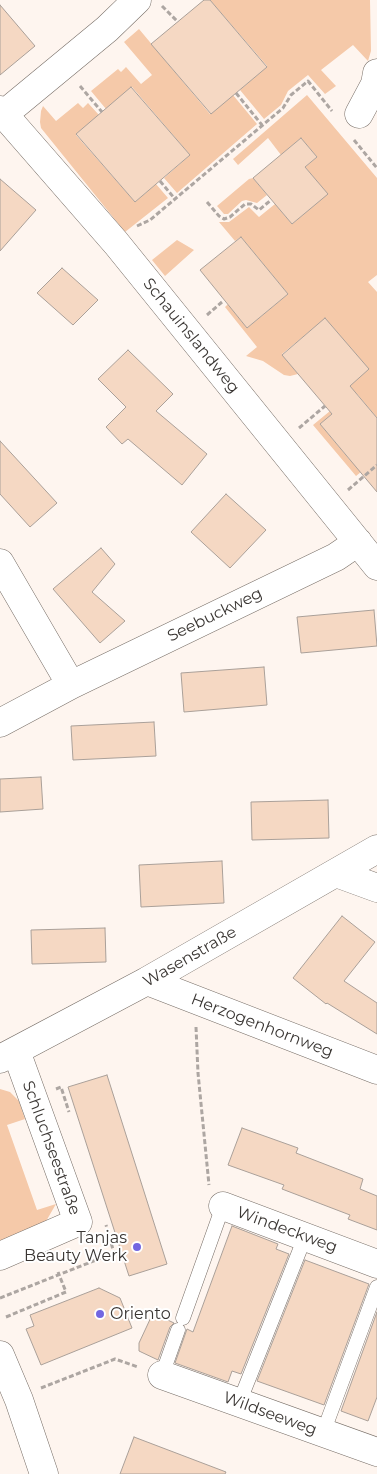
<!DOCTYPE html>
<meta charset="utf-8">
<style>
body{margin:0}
canvas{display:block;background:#fef5ef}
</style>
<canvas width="377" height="1474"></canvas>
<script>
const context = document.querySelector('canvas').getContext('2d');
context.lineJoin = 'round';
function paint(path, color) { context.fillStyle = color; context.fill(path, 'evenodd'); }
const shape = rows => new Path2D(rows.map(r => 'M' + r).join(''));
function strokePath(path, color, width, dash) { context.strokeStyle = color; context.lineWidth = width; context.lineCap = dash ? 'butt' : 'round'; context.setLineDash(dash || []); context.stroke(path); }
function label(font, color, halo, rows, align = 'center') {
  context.font = font + ' Montserrat,sans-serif'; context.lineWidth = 4; context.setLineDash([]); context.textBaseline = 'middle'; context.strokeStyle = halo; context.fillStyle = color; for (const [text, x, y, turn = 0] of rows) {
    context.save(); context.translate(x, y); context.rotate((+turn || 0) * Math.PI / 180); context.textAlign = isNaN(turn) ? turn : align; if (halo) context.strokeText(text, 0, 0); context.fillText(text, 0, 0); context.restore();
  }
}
const green = shape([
 [210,0,370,0,371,51,368,61,353,45,321,70,336,86,325,94,308,75,288,91,281,105,264,119,240,90,267,66],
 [139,29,210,114,233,95,257,124,177,193,164,178,190,155,132,87,106,109,91,91,118,69,121,72,126,67,141,84,152,75,124,42],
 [307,95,377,178,377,275,368,282,377,292,377,418,358,395,347,388,368,369,325,319,282,354,298,374,290,376,284,375,263,361,246,356,257,347,225,307,228,304,247,328,288,294,241,237,235,241,219,222,229,222,249,207,259,217,275,204,292,224,327,194,305,167,317,157,301,138,281,155,268,138,238,165,233,159],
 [78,103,83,108,88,103,99,115,76,135,135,202,156,184,168,198,125,232,41,128,40,122,41,111,43,106,56,121],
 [253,178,267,195,257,203,246,200,242,201,228,214,224,214,217,206,249,179],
 [177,240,194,250,165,276,152,260],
 [330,411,332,414,320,424,350,460,377,459,356,476,313,425],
 [0,1089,10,1092,19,1101,25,1119,7,1125,37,1210,56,1204,45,1223,0,1247]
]);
const building = shape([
 [204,0,210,0,267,67,211,114,151,44,204,0],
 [0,5,35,46,0,75,0,5],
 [131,87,190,155,135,202,76,134,131,87],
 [301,138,317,157,305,167,328,194,292,224,253,178,301,138],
 [0,179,36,210,0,251,0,179],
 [241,237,288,294,247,328,200,270,241,237],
 [62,268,98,300,73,325,37,293,62,268],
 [325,318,369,369,350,386,377,418,377,492,320,424,332,414,282,355,325,318],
 [128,350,173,394,156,411,207,454,182,485,128,439,122,444,106,427,126,407,98,379,128,350],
 [0,441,57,503,30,527,0,494,0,441],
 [226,494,266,530,230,568,191,532,226,494],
 [101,548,115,564,92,592,125,621,100,643,53,589,101,548],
 [374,610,377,646,301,653,297,617,374,610],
 [264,667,267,705,184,712,181,673,264,667],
 [154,722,156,756,73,760,71,726,154,722],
 [41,777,43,809,0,812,0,779,41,777],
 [328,800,329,838,252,840,251,802,328,800],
 [222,861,224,903,141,907,139,865,222,861],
 [342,916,375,942,344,981,377,1003,377,1034,327,1003,326,1004,293,978,342,916],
 [105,928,106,962,32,964,31,930,105,928],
 [107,1075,167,1264,129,1276,68,1087,107,1075],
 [242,1128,298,1148,296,1153,363,1179,360,1189,377,1196,377,1230,348,1219,350,1215,282,1189,284,1185,228,1165,242,1128],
 [232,1226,278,1244,276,1249,289,1254,241,1374,232,1371,228,1382,175,1363,187,1329,193,1332,232,1226],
 [305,1260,369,1284,324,1405,257,1381,305,1260],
 [99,1288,120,1298,132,1328,41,1365,26,1329,34,1326,30,1315,99,1288],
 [377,1312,377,1397,368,1421,341,1411,377,1312],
 [153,1313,174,1323,170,1327,158,1360,139,1351,139,1343,153,1313],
 [134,1437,226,1472,225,1474,120,1474,134,1437]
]);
const path = shape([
 [162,6,178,22],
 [80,86,102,112],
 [236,93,262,125],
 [354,140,377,168],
 [160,181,175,199],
 [207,202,219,216,224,219,230,217,245,204,251,204,259,210,271,200],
 [137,226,150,220,283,108,291,95,308,81,332,111],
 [207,315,222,302],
 [299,428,325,406],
 [348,490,377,465],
 [196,1027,198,1073,209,1185],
 [56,1089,61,1087,69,1112],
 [114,1253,121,1251],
 [0,1298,114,1253,106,1225],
 [6,1317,66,1292,58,1272],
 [41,1388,115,1359,138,1367]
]);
const lane = shape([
 [183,1318,223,1206],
 [162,1375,178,1330],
 [239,1403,305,1237],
 [323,1433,377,1287]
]);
const street = shape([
 [0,110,116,243,377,566],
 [4,114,107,29,137,0],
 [359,114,375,84,377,73],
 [0,563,71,685,336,557,358,542],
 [0,723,71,685],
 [336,873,377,888],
 [147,981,377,1070],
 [0,1059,147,981,377,849],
 [223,1206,377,1264],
 [0,1256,78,1222,16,1051],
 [0,1355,19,1400,44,1474],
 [162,1375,377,1452]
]);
const markers = [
 [137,1247,5,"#7266e1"],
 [100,1314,5,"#7266e1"]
];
const streetNames = [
 ["Schauinslandweg",191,336,51],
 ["Seebuckweg",215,615,-26],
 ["Wasenstraße",190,957,-30],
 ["Herzogenhornweg",262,1026,21],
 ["Schluchseestraße",51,1148,70],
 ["Windeckweg",287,1230,20],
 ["Wildseeweg",270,1414,20]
];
const poiNames = [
 ["Tanjas",127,1238],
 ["Beauty Werk",127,1256],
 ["Oriento",110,1314,"left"]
];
paint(green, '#f5c9a9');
paint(building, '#f5d8c3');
strokePath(building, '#aaa099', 1);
strokePath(lane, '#776e67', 15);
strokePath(street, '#776e67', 29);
strokePath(path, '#ada6a2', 3, [5, 2.5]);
strokePath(lane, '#fff', 14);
strokePath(street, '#fff', 28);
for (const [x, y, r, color] of markers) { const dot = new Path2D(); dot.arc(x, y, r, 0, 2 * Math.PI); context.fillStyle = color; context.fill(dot); strokePath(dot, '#fff', 2); }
label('16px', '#3a3633', '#fff', streetNames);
label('16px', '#3a3633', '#fff', poiNames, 'right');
</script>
